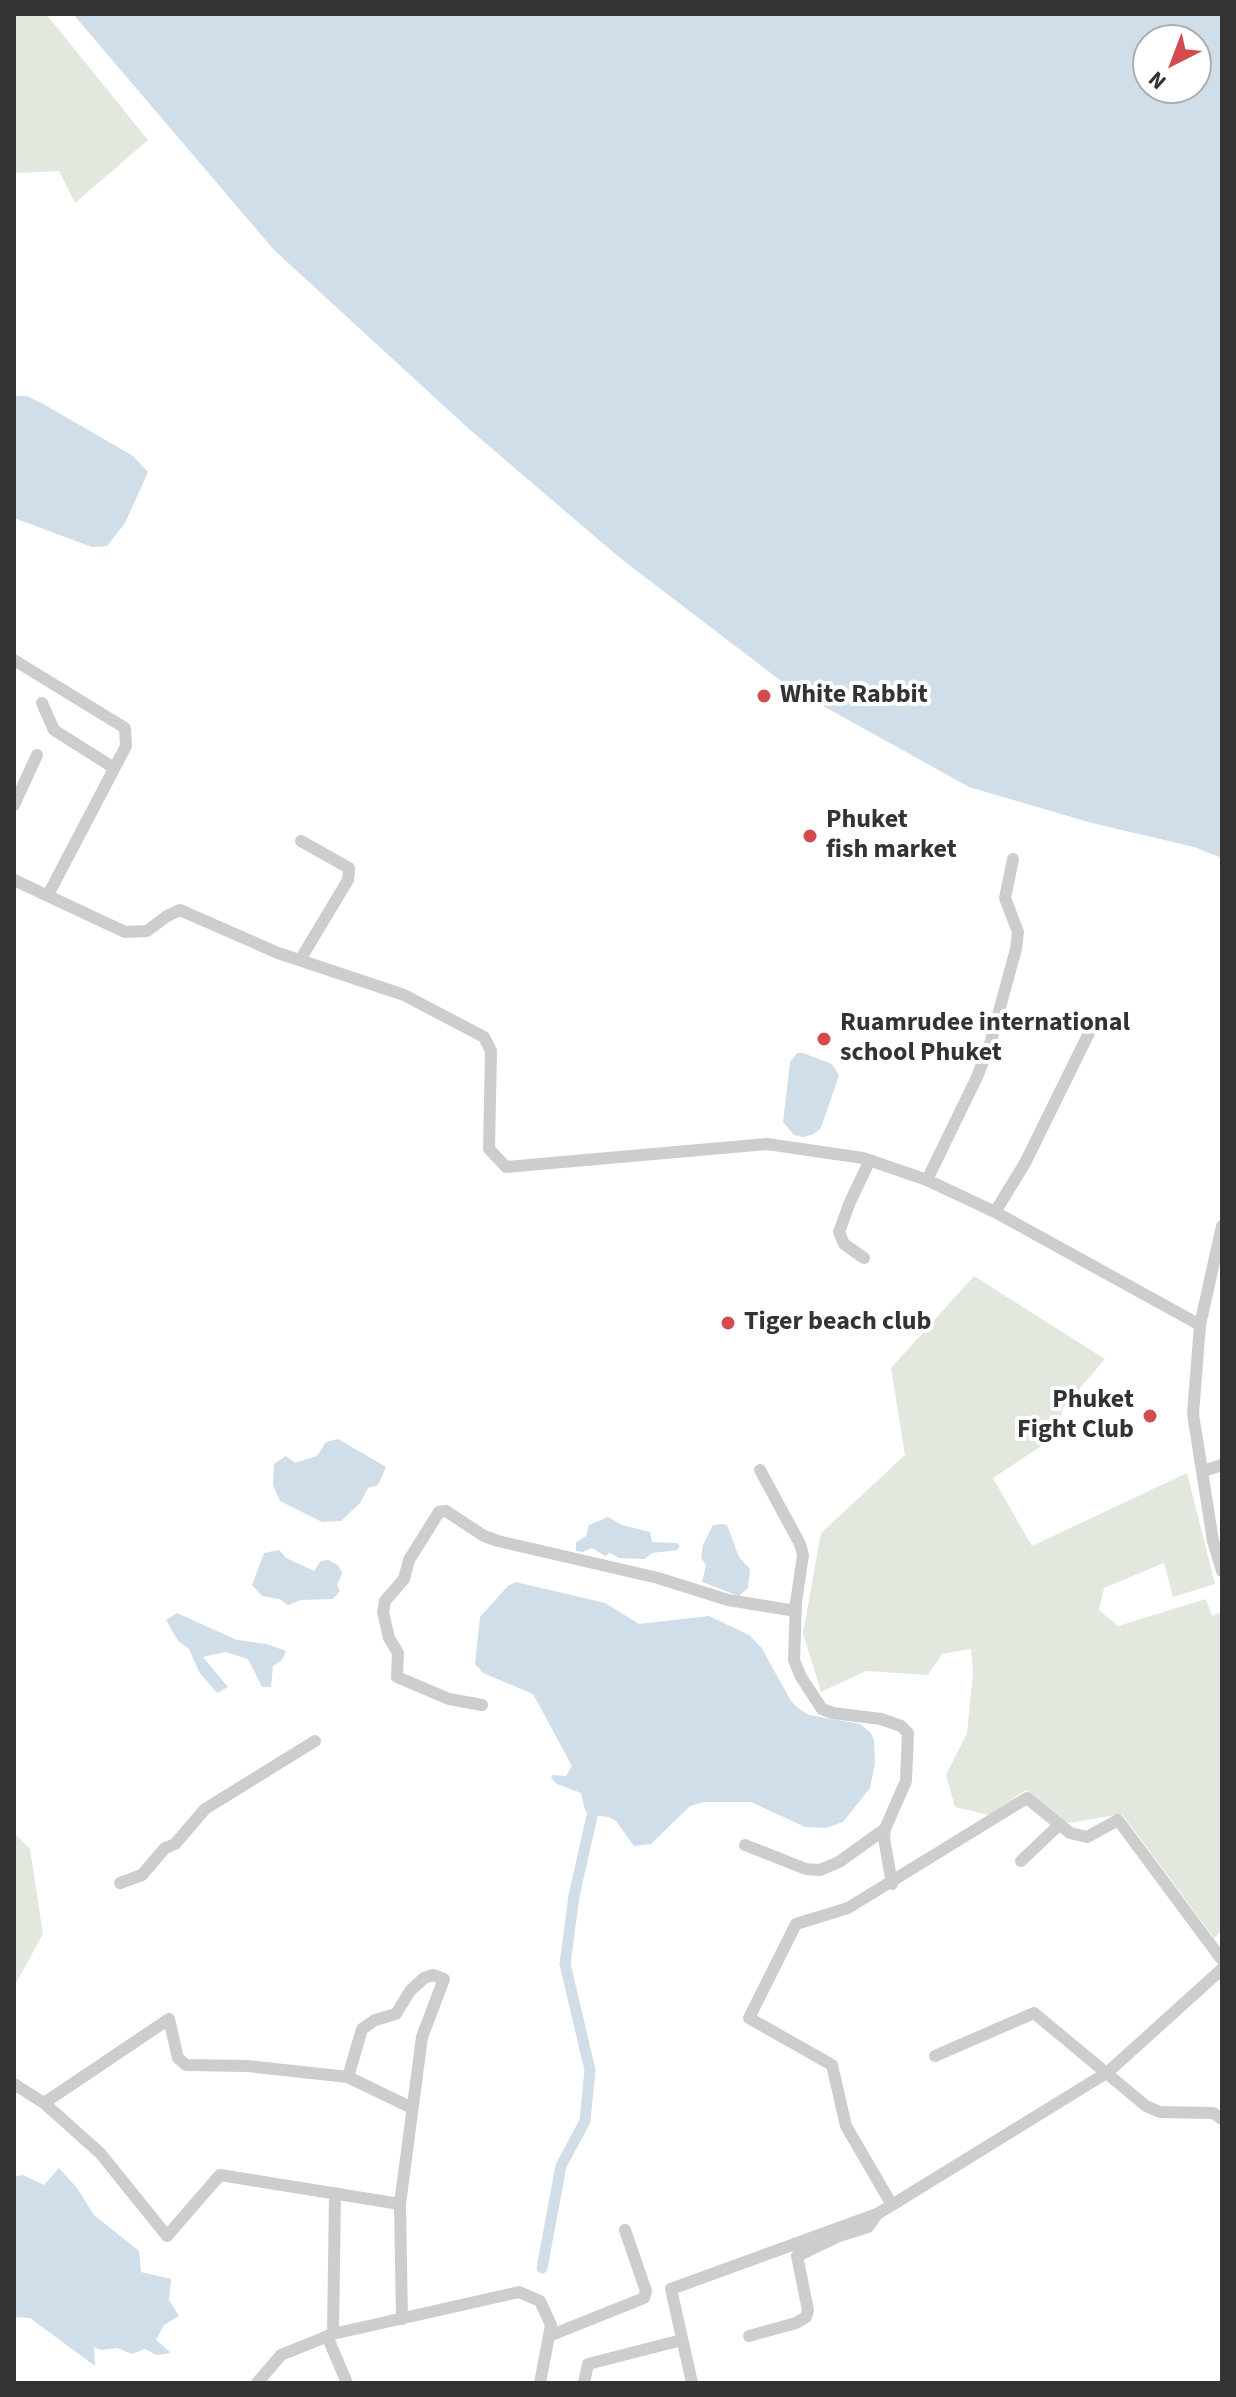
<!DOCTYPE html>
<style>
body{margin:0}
#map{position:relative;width:1236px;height:2397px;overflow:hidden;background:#fff;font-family:"Source Sans 3",sans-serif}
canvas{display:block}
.frame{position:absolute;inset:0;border:16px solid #333;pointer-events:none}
.north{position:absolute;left:1132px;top:24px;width:80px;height:80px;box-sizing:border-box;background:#fff;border:2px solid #adadad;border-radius:50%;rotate:222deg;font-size:22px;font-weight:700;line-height:32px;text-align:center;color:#333}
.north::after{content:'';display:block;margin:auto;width:28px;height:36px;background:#d44b4f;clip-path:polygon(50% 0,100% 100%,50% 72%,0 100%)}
</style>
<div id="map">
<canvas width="1236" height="2397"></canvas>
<div class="frame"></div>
<div class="north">N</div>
</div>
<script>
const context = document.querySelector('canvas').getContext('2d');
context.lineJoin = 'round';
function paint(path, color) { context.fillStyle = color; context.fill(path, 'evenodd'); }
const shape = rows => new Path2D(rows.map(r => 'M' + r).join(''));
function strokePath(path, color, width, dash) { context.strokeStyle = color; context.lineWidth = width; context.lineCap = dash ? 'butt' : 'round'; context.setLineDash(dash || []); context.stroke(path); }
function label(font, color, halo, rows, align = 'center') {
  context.font = font + ' "Source Sans 3",sans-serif'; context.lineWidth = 8; context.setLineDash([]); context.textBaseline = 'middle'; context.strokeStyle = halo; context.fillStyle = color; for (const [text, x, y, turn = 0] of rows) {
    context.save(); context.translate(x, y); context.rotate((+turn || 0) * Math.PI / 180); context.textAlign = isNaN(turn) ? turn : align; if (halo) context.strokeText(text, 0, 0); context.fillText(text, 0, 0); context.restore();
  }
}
const green = shape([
 [14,14,46,14,148,140,75,203,59,171,14,173],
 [974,1276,1105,1359,1063,1408,1055,1437,993,1478,1032,1546,1187,1473,1215,1584,1173,1597,1164,1563,1104,1588,1099,1610,1118,1626,1206,1599,1212,1616,1222,1612,1222,1930,1214,1938,1122,1814,1068,1823,1026,1790,989,1815,955,1807,946,1775,967,1733,973,1673,971,1649,942,1654,928,1675,866,1671,821,1692,803,1633,821,1533,905,1455,891,1368],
 [14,1833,30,1849,43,1934,14,1987]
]);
const water = shape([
 [73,14,1222,14,1222,858,1194,847,1092,823,969,787,789,687,620,558,469,429,274,250],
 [1148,40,1196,40,1196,88,1148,88],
 [14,396,27,396,45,405,133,456,148,472,125,523,107,546,92,547,14,518],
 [797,1053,803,1053,832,1064,839,1075,821,1128,814,1134,804,1137,794,1135,783,1122,790,1062],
 [338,1439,386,1467,378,1485,368,1488,360,1503,341,1521,322,1522,280,1501,273,1485,274,1464,286,1456,295,1463,317,1456,326,1442],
 [608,1517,622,1525,650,1532,652,1542,677,1543,680,1546,677,1550,652,1553,645,1559,619,1558,610,1553,605,1556,592,1548,583,1552,576,1551,576,1542,586,1536,589,1525],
 [722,1524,727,1525,739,1557,750,1569,748,1588,739,1596,702,1582,706,1565,701,1558,703,1545,713,1525],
 [279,1550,286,1558,314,1571,321,1561,328,1560,338,1565,342,1573,337,1586,340,1591,333,1599,301,1600,288,1605,279,1599,262,1596,252,1585,264,1553],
 [516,1582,605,1603,639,1624,709,1616,749,1635,761,1647,791,1701,798,1708,809,1715,860,1724,871,1733,874,1740,875,1764,870,1788,843,1822,826,1828,805,1827,751,1802,704,1802,690,1806,651,1844,634,1846,616,1821,609,1817,590,1815,585,1810,581,1793,557,1784,551,1778,552,1775,566,1776,572,1766,533,1694,483,1673,475,1664,480,1617,508,1586],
 [177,1613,237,1640,267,1644,286,1651,282,1660,273,1666,271,1687,262,1687,248,1659,225,1652,203,1657,228,1687,217,1693,199,1672,189,1649,178,1641,166,1620],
 [59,2168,77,2188,94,2215,139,2251,141,2272,171,2279,169,2300,179,2316,164,2325,156,2340,171,2353,156,2355,145,2349,132,2354,117,2348,101,2350,94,2347,95,2366,30,2318,14,2317,14,2177,23,2175,44,2185]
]);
const canal = shape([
 [542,2268,561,2166,585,2121,590,2070,565,1964,574,1896,592,1816]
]);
const minor = shape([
 [14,660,125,728,126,746,48,895],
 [42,703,54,730,114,768],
 [14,805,37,755],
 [14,880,125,932,147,931,167,916,180,910,278,953,404,995,484,1037,491,1051,489,1149,506,1167,767,1144,863,1158,927,1180,995,1212,1200,1325],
 [300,960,348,880,349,871,349,868,301,841],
 [927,1180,977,1077,990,1044,1016,949,1018,932,1005,898,1013,859],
 [995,1212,1025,1163,1089,1033],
 [1222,1226,1200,1325,1193,1414,1213,1541,1222,1571],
 [864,1258,844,1244,839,1232,850,1202,870,1160],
 [760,1470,800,1544,803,1555,796,1603,794,1660,801,1677,822,1709,833,1713,881,1719,901,1726,908,1733,906,1781,885,1829,884,1838,892,1884],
 [1203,1471,1222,1465],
 [482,1705,449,1699,397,1677,398,1653,389,1638,383,1612,385,1601,404,1579,409,1560,439,1512,446,1511,484,1536,498,1541,658,1578,728,1600,796,1611],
 [745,1845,806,1869,820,1870,839,1862,885,1829],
 [1021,1861,1060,1824],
 [120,1883,142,1875,165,1848,175,1844,205,1809,315,1741],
 [935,2056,1034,2013,1146,2106,1160,2112,1213,2113,1222,2119],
 [14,2084,44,2103,100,2153,167,2236,220,2175,400,2204],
 [44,2103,169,2019,178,2058,186,2065,247,2066,348,2077],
 [892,2205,846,2126,832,2065,749,2018,796,1924,848,1908,1027,1798,1070,1833,1087,1837,1118,1820,1222,1960],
 [402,2319,400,2204,422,2037,444,1979,433,1975,424,1978,410,1991,396,2014,375,2020,362,2029,348,2077,412,2108],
 [333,2334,335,2193],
 [327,2336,347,2383],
 [549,2336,644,2298,646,2291,625,2230],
 [749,2336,796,2323,806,2317,808,2310,797,2256,839,2236,868,2227,877,2214],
 [257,2383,281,2355,333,2334,519,2292,540,2301,551,2325,540,2383],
 [584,2383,588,2364,682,2340],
 [692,2383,671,2289,877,2214,892,2205,1108,2072,1222,1969]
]);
const markers = [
 [764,696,8,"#d44b4f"],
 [810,836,8,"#d44b4f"],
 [824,1039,8,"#d44b4f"],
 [728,1323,8,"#d44b4f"],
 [1150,1416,8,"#d44b4f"]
];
const poiNames = [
 ["White Rabbit",780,696],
 ["Phuket",826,821],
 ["fish market",826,851],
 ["Ruamrudee international",840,1024],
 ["school Phuket",840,1054],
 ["Tiger beach club",744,1323],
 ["Phuket",1134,1401,"right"],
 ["Fight Club",1134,1431,"right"]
];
paint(green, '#e2e8dd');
paint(water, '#cfdee9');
strokePath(canal, '#cfdee9', 11);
strokePath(minor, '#cdcdcd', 12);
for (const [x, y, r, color] of markers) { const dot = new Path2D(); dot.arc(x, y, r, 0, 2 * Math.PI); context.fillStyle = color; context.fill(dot); strokePath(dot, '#fff', 3); }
label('bold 26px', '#333', '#fff', poiNames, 'left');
</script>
